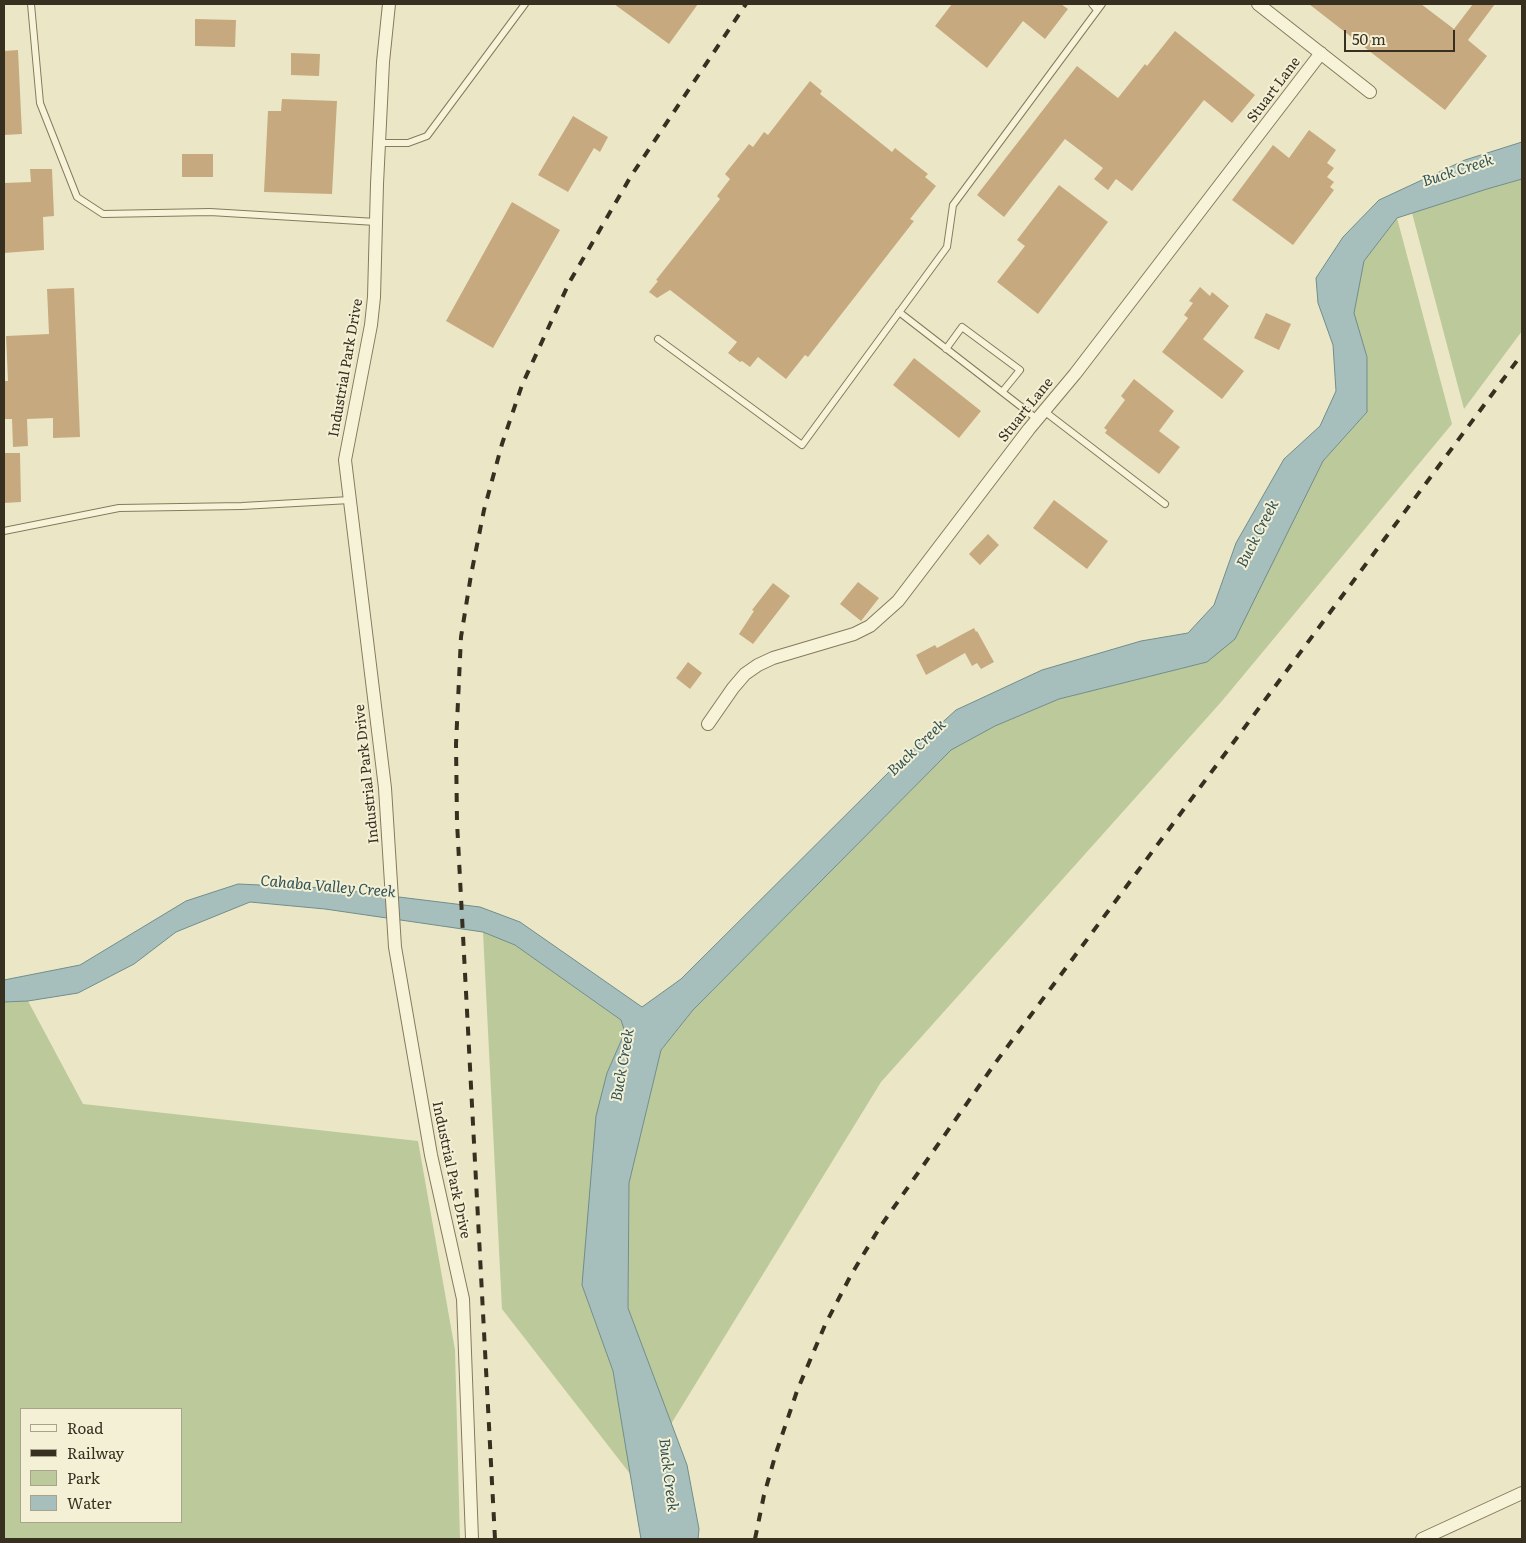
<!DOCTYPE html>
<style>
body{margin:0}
#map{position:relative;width:1526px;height:1543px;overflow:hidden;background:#ebe7c6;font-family:Literata,serif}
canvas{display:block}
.frame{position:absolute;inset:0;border:5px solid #372f20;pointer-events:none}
.legend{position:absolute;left:20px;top:1408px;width:162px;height:115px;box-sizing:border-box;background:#f3f0d5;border:1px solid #a8a38d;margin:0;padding:6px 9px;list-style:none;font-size:15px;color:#372f20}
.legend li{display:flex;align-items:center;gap:10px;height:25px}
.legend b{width:25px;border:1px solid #a8a38d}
.scale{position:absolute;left:1344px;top:30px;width:111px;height:22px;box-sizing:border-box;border:2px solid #372f20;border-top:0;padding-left:6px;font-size:15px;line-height:18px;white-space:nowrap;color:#372f20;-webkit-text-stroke:4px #f3f0d5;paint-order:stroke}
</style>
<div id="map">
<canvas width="1526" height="1543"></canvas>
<div class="frame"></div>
<ul class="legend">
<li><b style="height:6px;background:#f7f3d9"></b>Road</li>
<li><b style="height:6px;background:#372f20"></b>Railway</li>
<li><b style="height:14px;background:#bcc99b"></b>Park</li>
<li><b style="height:14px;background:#a7bfbc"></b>Water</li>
</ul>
<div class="scale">50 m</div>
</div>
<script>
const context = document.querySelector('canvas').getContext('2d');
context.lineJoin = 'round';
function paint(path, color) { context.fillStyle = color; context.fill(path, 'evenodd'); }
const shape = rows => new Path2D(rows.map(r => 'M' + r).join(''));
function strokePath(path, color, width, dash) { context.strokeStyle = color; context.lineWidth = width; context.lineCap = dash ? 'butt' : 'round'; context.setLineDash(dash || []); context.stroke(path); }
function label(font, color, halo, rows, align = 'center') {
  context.font = font + ' Literata,serif'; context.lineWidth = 4; context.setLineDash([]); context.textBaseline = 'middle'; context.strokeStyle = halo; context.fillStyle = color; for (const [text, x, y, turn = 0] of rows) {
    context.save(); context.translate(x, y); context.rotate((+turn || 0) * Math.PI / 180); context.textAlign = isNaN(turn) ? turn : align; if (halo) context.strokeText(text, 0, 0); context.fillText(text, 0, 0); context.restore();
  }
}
const green = shape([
 [1522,179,1522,331,1464,409,1412,213,1487,189],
 [1397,218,1452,424,1222,701,881,1082,671,1424,628,1308,629,1183,661,1050,693,1010,951,750,995,726,1059,699,1207,662,1290,526,1323,461,1367,412,1367,357,1353,313,1364,261],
 [483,932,515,945,621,1020,625,1032,607,1073,582,1285,613,1371,631,1475,502,1309],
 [28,1001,83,1104,418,1141,455,1350,460,1539,4,1539,4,1002],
 [21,1409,181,1409,181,1522,21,1522]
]);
const water = shape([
 [1522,142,1522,179,1487,189,1397,218,1364,261,1354,313,1367,357,1367,412,1323,461,1235,639,1207,662,1059,699,995,726,951,750,693,1010,661,1050,629,1183,628,1308,687,1465,699,1529,698,1539,641,1539,613,1371,582,1285,596,1116,607,1073,625,1032,621,1020,515,945,483,932,325,909,250,902,176,932,134,964,78,993,28,1001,4,1002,4,980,80,965,186,901,238,884,326,888,480,907,520,922,642,1007,681,979,902,759,956,710,1042,670,1141,641,1188,633,1214,605,1236,543,1284,459,1320,426,1336,391,1333,345,1318,303,1316,278,1343,237,1379,200,1465,160,1522,142]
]);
const building = shape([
 [614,4,698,4,669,44],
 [952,4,1061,4,1068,9,1045,39,1023,21,987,68,935,26],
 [1309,4,1421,4,1454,29,1473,4,1495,4,1468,40,1487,56,1445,110],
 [195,19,236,20,235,47,195,46],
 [1175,31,1255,95,1232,123,1204,100,1132,191,1116,179,1108,190,1094,179,1103,168,1065,139,1004,217,977,195,1077,66,1118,98,1145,64,1147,66],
 [18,50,22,134,4,135,4,51],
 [291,53,320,54,319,76,291,75],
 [810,81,822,91,820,94,892,152,895,148,928,174,925,177,936,186,910,219,914,221,808,357,805,355,786,379,758,357,750,367,742,361,740,362,728,353,737,342,670,290,657,298,649,292,658,281,656,280,720,199,717,196,730,179,725,174,749,144,753,147,764,132,768,135],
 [282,99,337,101,332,194,264,192,268,111,281,111],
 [573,116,608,137,600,152,594,148,568,192,538,175],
 [1309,130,1336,150,1327,163,1334,168,1327,177,1334,182,1330,187,1334,190,1293,245,1232,200,1273,145,1289,158],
 [182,154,213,154,213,177,182,177],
 [30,169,52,169,54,216,43,217,44,250,4,253,4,183,31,182],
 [1059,185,1108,222,1038,314,997,282,1025,246,1017,240],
 [512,202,560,230,493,348,446,321],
 [1200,287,1210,296,1212,292,1229,306,1203,339,1244,371,1222,399,1162,352,1188,318,1184,315,1193,303,1189,301],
 [74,288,80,437,53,438,53,418,27,419,28,446,13,447,12,419,4,419,4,381,8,381,6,336,49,334,47,289],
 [1266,313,1291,324,1279,350,1254,338],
 [914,358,981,411,959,438,893,385],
 [1134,379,1174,411,1159,431,1180,447,1159,474,1105,433,1107,430,1104,428,1125,400,1121,396],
 [4,453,20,453,21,502,4,503],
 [1054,500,1108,541,1087,569,1033,528],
 [988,534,999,545,980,565,969,554],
 [858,582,879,598,861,621,840,604],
 [773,583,790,596,753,644,739,634,754,611,752,610],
 [974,628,976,632,977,631,994,662,981,669,977,663,972,666,965,653,926,675,916,655,935,645,937,648],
 [688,662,702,673,690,689,676,678]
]);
const service = shape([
 [31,4,40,103,77,197,103,214,210,212,376,222],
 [1092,4,1097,10],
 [379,143,408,143,427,136,525,4],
 [899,312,1037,419],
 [658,339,802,445,947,247,953,205,1102,4],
 [946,349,962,327,1020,370,1003,391],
 [1044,411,1165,504],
 [4,531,119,508,242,506,350,500]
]);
const minor = shape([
 [389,4,383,62,377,184,374,297,371,325,345,460,385,788,395,947,431,1155,463,1299,472,1539],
 [1258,4,1370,92],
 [708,724,733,688,745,674,758,665,773,658,854,634,870,626,898,601,1029,429,1075,374,1321,53],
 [1422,1539,1522,1493]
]);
const rail = shape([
 [495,1539,457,822,456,744,461,637,471,575,484,510,502,444,522,385,569,283,631,176,746,4],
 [755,1539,764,1495,776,1453,797,1391,825,1325,851,1275,880,1227,996,1062,1522,354]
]);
const streetNames = [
 ["Stuart Lane",1274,90,-53],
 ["Industrial Park Drive",346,368,-80],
 ["Stuart Lane",1026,410,-51],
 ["Industrial Park Drive",367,774,-96],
 ["Industrial Park Drive",451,1170,78]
];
const waterNames = [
 ["Buck Creek",1458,171,-18],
 ["Buck Creek",1258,534,-63],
 ["Buck Creek",917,748,-44],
 ["Cahaba Valley Creek",328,887,5],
 ["Buck Creek",623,1065,-80],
 ["Buck Creek",668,1475,83]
];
paint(green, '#bcc99b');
paint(water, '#a7bfbc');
strokePath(water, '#6f8d8b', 1);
paint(building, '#c7a97f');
strokePath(service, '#867a5d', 8);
strokePath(minor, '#867a5d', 14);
strokePath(service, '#f7f3d9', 6);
strokePath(minor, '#f7f3d9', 12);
strokePath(rail, '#372f20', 4, [9, 9]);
label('14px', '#372f20', '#f3f0d5', streetNames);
label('italic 15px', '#305155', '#f3f0d5', waterNames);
</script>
